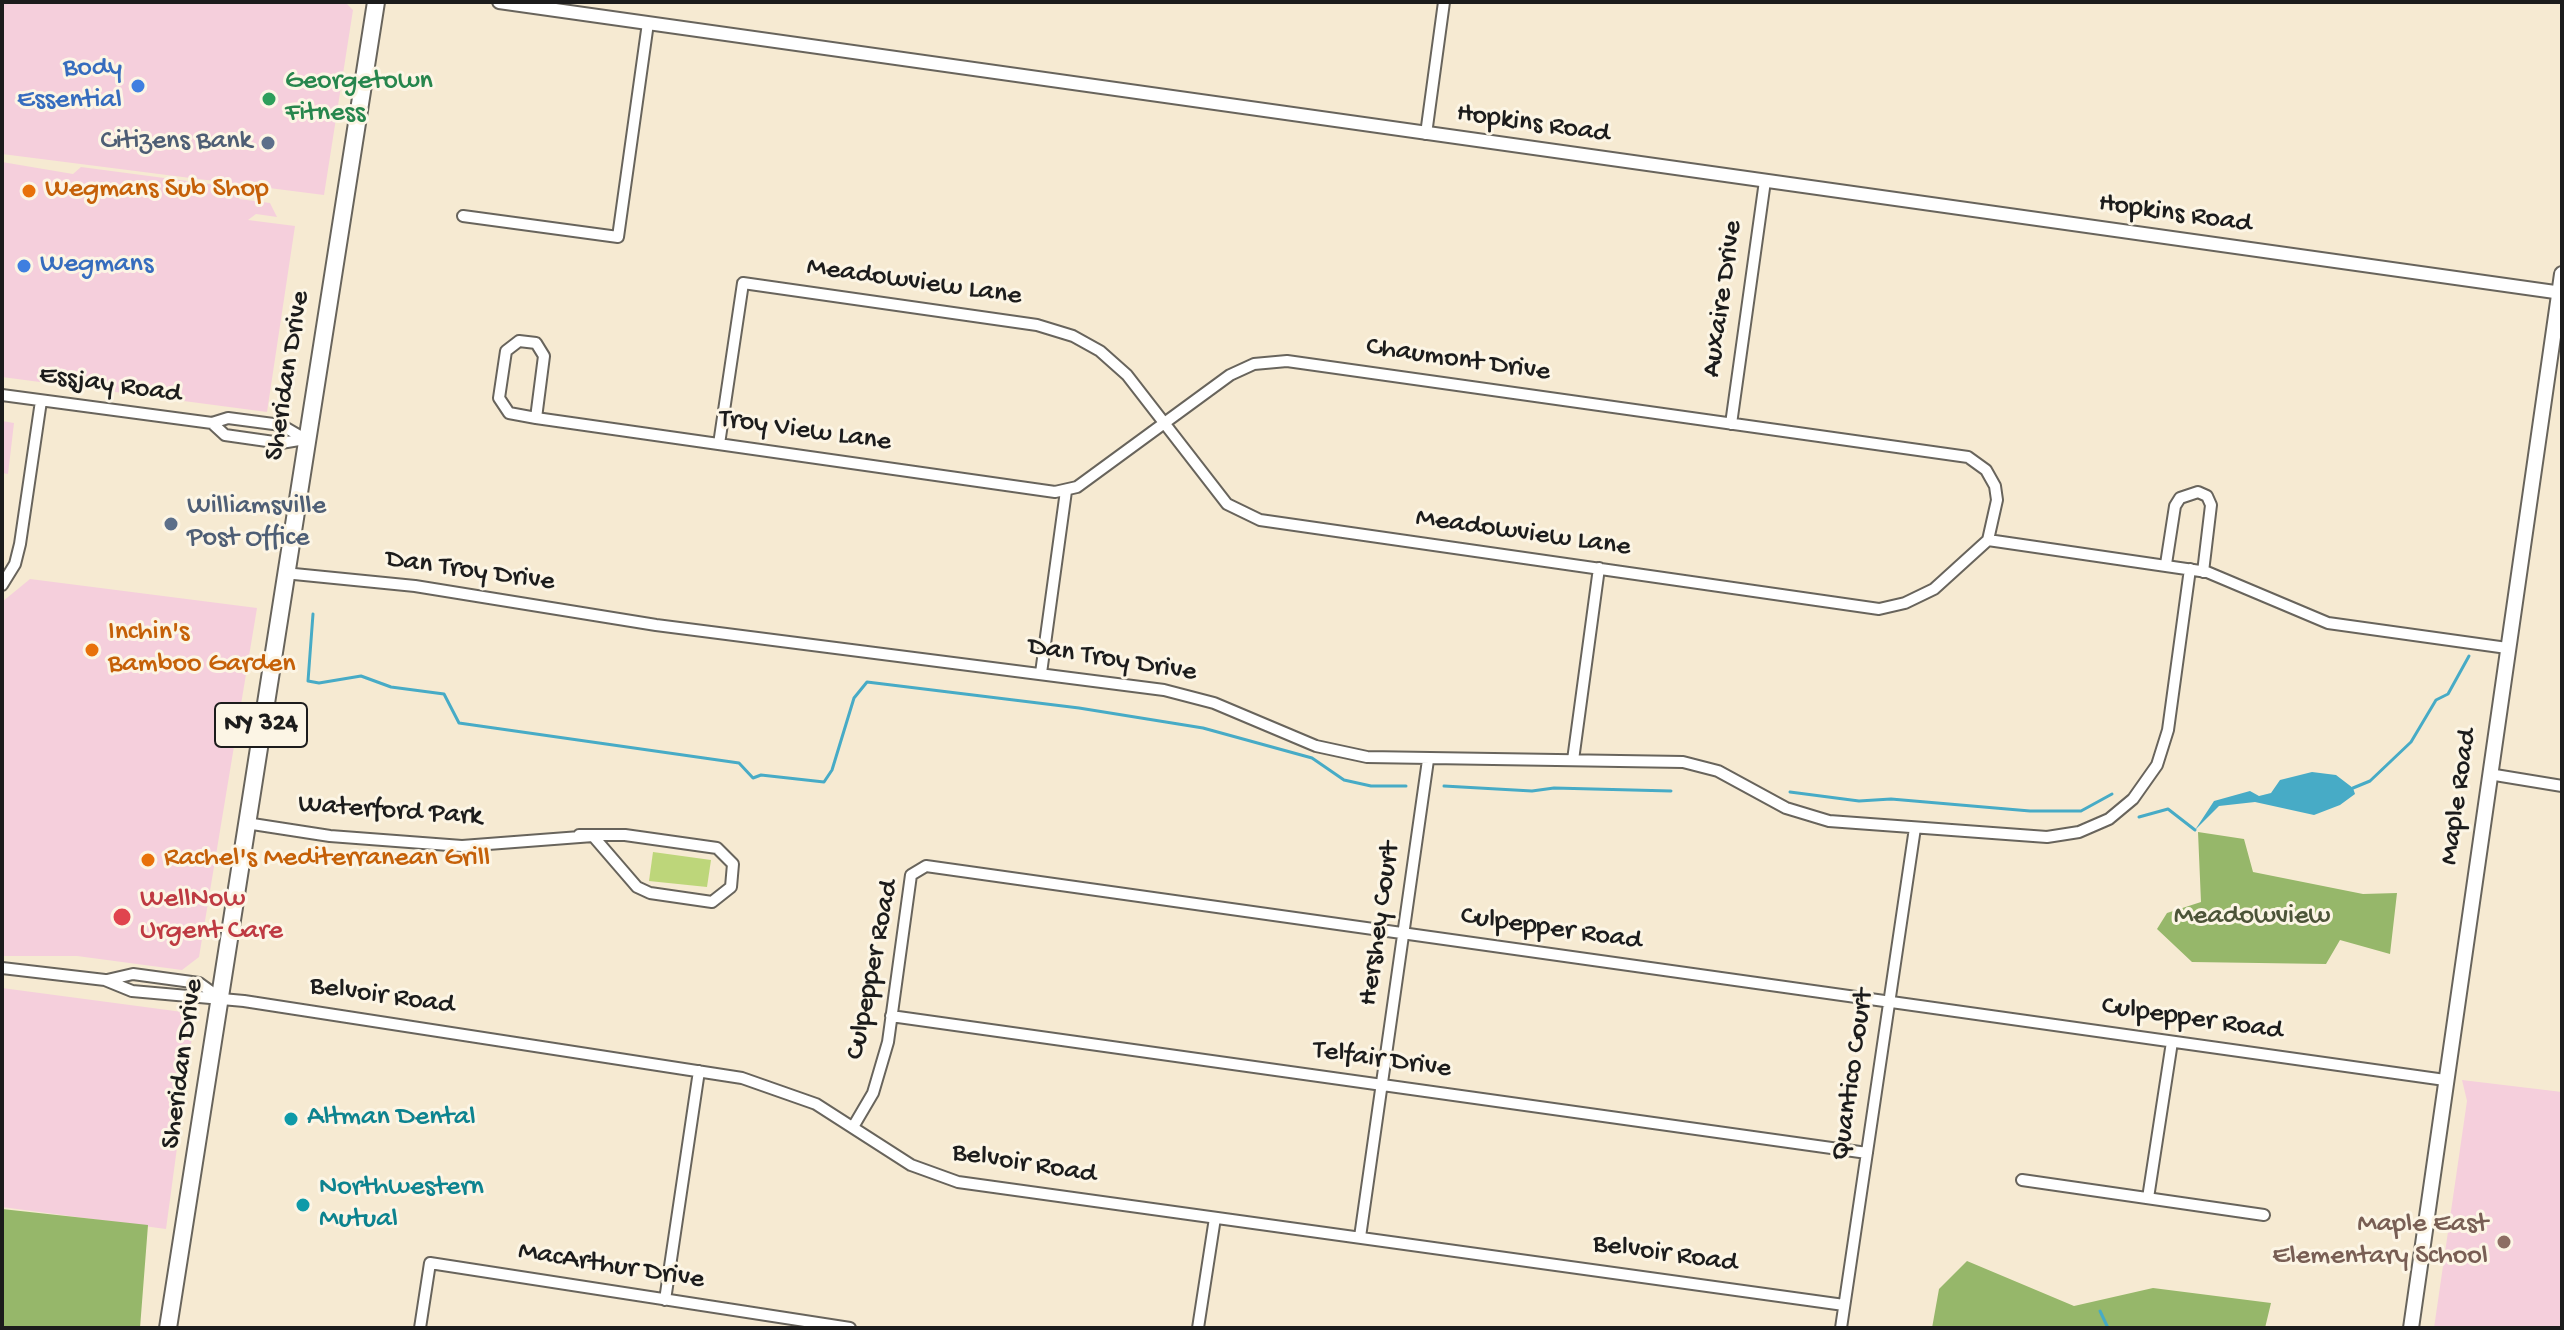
<!DOCTYPE html>
<style>
body{margin:0}
#map{position:relative;width:2564px;height:1330px;overflow:hidden;background:#f6ead2;font-family:"Gochi Hand",sans-serif}
canvas{display:block}
.frame{position:absolute;inset:0;border:4px solid #1c1c1c;pointer-events:none}
</style>
<div id="map">
<canvas width="2564" height="1330"></canvas>
<div class="frame"></div>
</div>
<script>
const context = document.querySelector('canvas').getContext('2d');
context.lineJoin = 'round';
function paint(path, color) { context.fillStyle = color; context.fill(path, 'evenodd'); }
const shape = rows => new Path2D(rows.map(r => 'M' + r).join(''));
function strokePath(path, color, width, dash) { context.strokeStyle = color; context.lineWidth = width; context.lineCap = dash ? 'butt' : 'round'; context.setLineDash(dash || []); context.stroke(path); }
function label(font, color, halo, rows, align = 'center') {
  context.font = font + ' "Gochi Hand",sans-serif'; context.lineWidth = 6; context.setLineDash([]); context.textBaseline = 'middle'; context.strokeStyle = halo; context.fillStyle = color; for (const [text, x, y, turn = 0] of rows) {
    context.save(); context.translate(x, y); context.rotate((+turn || 0) * Math.PI / 180); context.textAlign = isNaN(turn) ? turn : align; if (halo) context.strokeText(text, 0, 0); context.fillText(text, 0, 0); context.restore();
  }
}
const built = shape([
 [2,2,345,2,353,10,324,195,2,154],
 [2,162,73,174,81,167,240,188,239,199,270,203,277,217,256,214,248,220,295,226,267,412,2,377],
 [2,421,14,423,8,474,2,473],
 [30,579,257,608,199,957,182,970,77,956,2,956,2,602],
 [2,988,190,1013,194,1022,166,1229,2,1207],
 [2462,1080,2562,1092,2562,1328,2434,1328,2467,1101]
]);
const green = shape([
 [653,852,711,860,707,887,649,881]
]);
const forest = shape([
 [2198,832,2244,839,2253,872,2363,894,2397,893,2390,954,2340,940,2326,964,2192,962,2157,929,2167,913,2201,902],
 [2,1209,148,1225,140,1328,2,1328],
 [1967,1261,2074,1306,2153,1288,2271,1303,2265,1328,1932,1328,1939,1289]
]);
const water = shape([
 [2312,772,2336,775,2353,788,2355,794,2340,805,2314,815,2255,802,2219,806,2195,830,2214,801,2250,791,2259,796,2271,793,2280,780]
]);
const stream = shape([
 [313,614,308,681,319,683,361,676,391,687,444,694,459,723,739,763,753,778,761,775,824,782,832,770,854,698,867,682,1079,708,1203,728,1312,758,1344,780,1371,786,1406,786],
 [1444,786,1532,791,1554,788,1671,791],
 [2353,788,2370,781,2411,742,2436,700,2448,694,2469,656],
 [1790,792,1859,801,1891,799,2030,811,2081,811,2112,794],
 [2139,817,2168,809,2195,830],
 [2100,1311,2108,1328]
]);
const minor = shape([
 [1426,134,1444,2],
 [463,216,618,237,648,23],
 [2,395,212,423,228,418,281,425,305,439],
 [536,418,544,356,536,343,519,341,506,351,499,398,509,413,536,418,1055,492,1077,487,1230,375,1254,364,1287,361,1968,457,1986,470,1995,486,1997,500,1988,540],
 [212,423,225,435,281,443,305,439],
 [1731,424,1765,181],
 [719,444,743,283,1037,325,1073,336,1100,351,1127,375,1227,504,1260,520,1879,609,1905,603,1934,589,1988,540],
 [1988,540,2207,572,2328,623,2507,648],
 [2166,564,2175,506,2180,498,2198,492,2207,496,2211,505,2203,572],
 [284,573,415,586,656,625,1164,690,1214,703,1316,746,1367,757,1683,762,1718,771,1786,808,1829,821,2047,837,2079,832,2109,819,2133,799,2157,765,2168,730,2190,569],
 [2,585,15,564,20,544,41,401],
 [1041,673,1066,491],
 [1573,760,1599,568],
 [2489,774,2562,786],
 [246,823,330,836,462,846,593,836,637,887,650,893,712,902,731,887,733,864,717,848,625,835,579,835],
 [2,968,105,980,132,991,244,1001,742,1078,816,1104,911,1165,958,1182,1844,1305],
 [107,980,133,974,199,983,220,998],
 [891,1016,1867,1153],
 [853,1127,873,1093,888,1042,911,875,926,866,2445,1080],
 [2022,1180,2264,1215],
 [2148,1198,2172,1042],
 [1360,1237,1428,760],
 [665,1300,699,1071],
 [420,1328,430,1263,850,1328],
 [1198,1328,1215,1218],
 [1841,1328,1915,828]
]);
const tertiary = shape([
 [499,2,2562,293]
]);
const secondary = shape([
 [2411,1328,2562,274]
]);
const primary = shape([
 [168,1328,376,2]
]);
const markers = [
 [138,86,8,"#3f7fe0"],
 [269,99,8,"#2e9e5b"],
 [268,143,8,"#5c6f8a"],
 [29,191,8,"#e8710a"],
 [24,266,8,"#3f7fe0"],
 [171,524,8,"#5c6f8a"],
 [92,650,8,"#e8710a"],
 [148,860,8,"#e8710a"],
 [122,917,10,"#e0444e"],
 [291,1119,8,"#0f9aa8"],
 [303,1205,8,"#0f9aa8"],
 [2504,1242,8,"#8d6e63"]
];
const shields = [
 [261,725,92]
];
const shieldNames = [
 ["NY 324",261,725]
];
const shopNames = [
 ["Body",122,70],
 ["Essential",122,102],
 ["Wegmans",40,266,"left"]
];
const leisureNames = [
 ["Georgetown",285,83],
 ["Fitness",285,115]
];
const streetNames = [
 ["Hopkins Road",1533,125,8],
 ["Hopkins Road",2175,215,8],
 ["Meadowview Lane",914,283,8],
 ["Auxaire Drive",1724,299,-82],
 ["Chaumont Drive",1458,361,8],
 ["Sheridan Drive",289,376,-81],
 ["Essjay Road",110,386,8],
 ["Troy View Lane",805,432,8],
 ["Meadowview Lane",1523,534,8],
 ["Dan Troy Drive",470,572,8],
 ["Dan Troy Drive",1112,661,9],
 ["Maple Road",2460,797,-82],
 ["Waterford Park",390,812,4],
 ["Hershey Court",1381,924,-82],
 ["Culpepper Road",1551,930,8],
 ["Culpepper Road",874,970,-79],
 ["Belvoir Road",382,997,8],
 ["Culpepper Road",2192,1020,8],
 ["Telfair Drive",1382,1061,8],
 ["Sheridan Drive",184,1064,-82],
 ["Quantico Court",1854,1075,-82],
 ["Belvoir Road",1024,1165,9],
 ["Belvoir Road",1665,1255,8],
 ["MacArthur Drive",611,1267,9]
];
const serviceNames = [
 ["Citizens Bank",252,143],
 ["Williamsville",187,508,"left"],
 ["Post Office",187,540,"left"]
];
const foodNames = [
 ["Wegmans Sub Shop",45,191],
 ["Inchin's",108,634],
 ["Bamboo Garden",108,666],
 ["Rachel's Mediterranean Grill",164,860]
];
const healthNames = [
 ["WellNow",140,901],
 ["Urgent Care",140,933]
];
const parkNames = [
 ["Meadowview",2252,918]
];
const cultureNames = [
 ["Altman Dental",307,1119],
 ["Northwestern",319,1189],
 ["Mutual",319,1221]
];
const educationNames = [
 ["Maple East",2488,1226],
 ["Elementary School",2488,1258]
];
paint(built, '#f5cfdc');
paint(green, '#bdd67a');
paint(forest, '#96b76a');
paint(water, '#47abc6');
strokePath(stream, '#47abc6', 3);
strokePath(minor, '#68645c', 14);
strokePath(tertiary, '#68645c', 16);
strokePath(secondary, '#68645c', 18);
strokePath(primary, '#68645c', 20);
strokePath(minor, '#fff', 10);
strokePath(tertiary, '#fff', 12);
strokePath(secondary, '#fff', 14);
strokePath(primary, '#fff', 16);
for (const [x, y, r, color] of markers) { const dot = new Path2D(); dot.arc(x, y, r, 0, 2 * Math.PI); context.fillStyle = color; context.fill(dot); strokePath(dot, '#fcf5e5', 3); }
for (const [x, y, w] of shields) { const box = new Path2D(); box.roundRect(x - w / 2, y - 22, w, 44, 6); context.fillStyle = '#fcf5e5'; context.fill(box); strokePath(box, '#1c1c1c', 2); }
label('bold 26px', '#1c1c1c', null, shieldNames);
label('28px', '#366cbe', '#fcf5e5', shopNames, 'right');
label('28px', '#27864d', '#fcf5e5', leisureNames, 'left');
label('28px', '#1c1c1c', '#fcf5e5', streetNames);
label('28px', '#4e5e75', '#fcf5e5', serviceNames, 'right');
label('28px', '#c56008', '#fcf5e5', foodNames, 'left');
label('28px', '#be3a42', '#fcf5e5', healthNames, 'left');
label('28px', '#4c5438', '#fcf5e5', parkNames);
label('28px', '#0d838f', '#fcf5e5', cultureNames, 'left');
label('28px', '#785e54', '#fcf5e5', educationNames, 'right');
</script>
